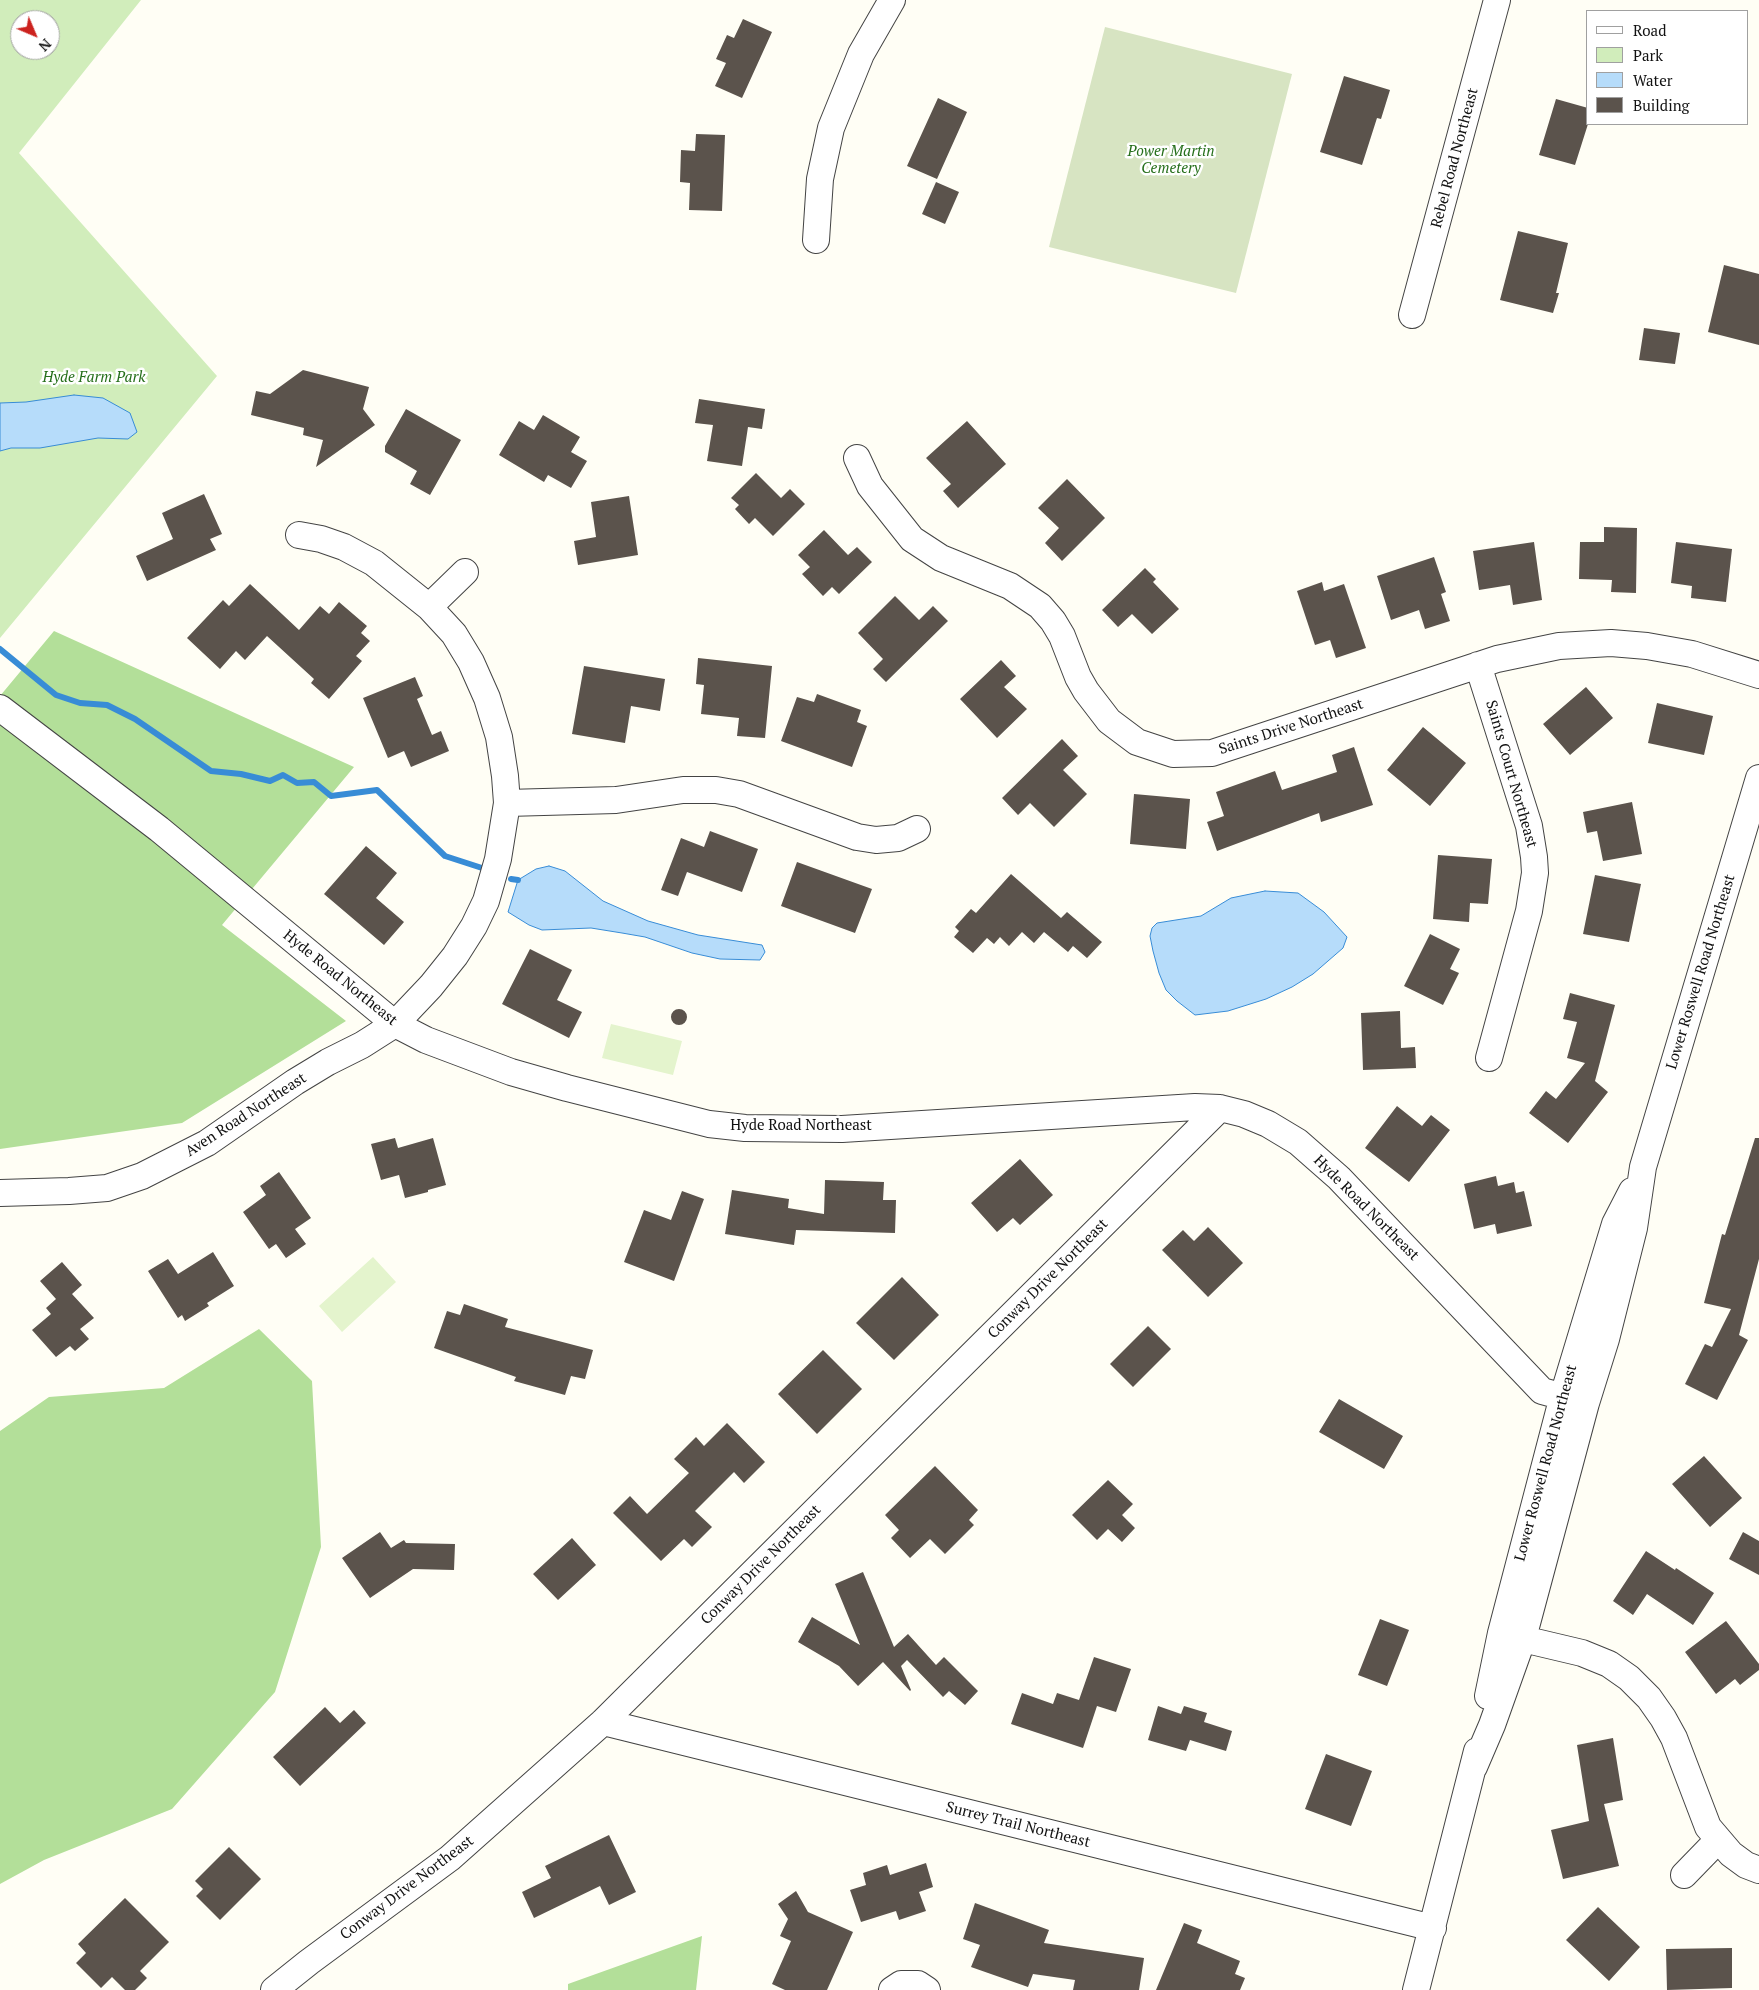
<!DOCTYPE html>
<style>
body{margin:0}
#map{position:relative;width:1759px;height:1990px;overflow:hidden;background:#fffef5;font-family:"PT Serif",serif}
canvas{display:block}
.legend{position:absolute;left:1586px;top:10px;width:162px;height:115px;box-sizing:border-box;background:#fff;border:1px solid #a0a0a0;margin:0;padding:6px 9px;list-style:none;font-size:15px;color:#111}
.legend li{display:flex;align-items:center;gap:10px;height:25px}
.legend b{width:25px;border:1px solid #a0a0a0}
.north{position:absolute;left:10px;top:10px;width:50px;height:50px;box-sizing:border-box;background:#fff;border:1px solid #a0a0a0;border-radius:50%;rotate:135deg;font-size:14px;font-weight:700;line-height:20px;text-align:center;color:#111}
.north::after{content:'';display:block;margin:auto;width:18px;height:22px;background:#cc221e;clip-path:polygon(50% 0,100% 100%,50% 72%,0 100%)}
</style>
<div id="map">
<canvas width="1759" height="1990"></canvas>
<ul class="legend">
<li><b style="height:6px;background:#fff"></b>Road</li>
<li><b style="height:14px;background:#d1edbb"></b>Park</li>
<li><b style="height:14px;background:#b6dcfa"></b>Water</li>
<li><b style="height:14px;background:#5b534c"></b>Building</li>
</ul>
<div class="north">N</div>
</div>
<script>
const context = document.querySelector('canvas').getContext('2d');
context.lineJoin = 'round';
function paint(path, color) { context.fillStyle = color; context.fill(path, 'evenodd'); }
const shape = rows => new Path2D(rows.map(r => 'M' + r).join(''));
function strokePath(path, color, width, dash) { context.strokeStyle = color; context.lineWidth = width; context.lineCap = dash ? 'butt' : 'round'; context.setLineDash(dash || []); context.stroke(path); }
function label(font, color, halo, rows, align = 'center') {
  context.font = font + ' "PT Serif",serif'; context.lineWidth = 5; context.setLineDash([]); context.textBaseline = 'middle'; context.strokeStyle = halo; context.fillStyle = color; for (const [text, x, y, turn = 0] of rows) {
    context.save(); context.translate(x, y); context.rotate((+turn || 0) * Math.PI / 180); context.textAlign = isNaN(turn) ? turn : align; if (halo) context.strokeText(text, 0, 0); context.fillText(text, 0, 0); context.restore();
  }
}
const green = shape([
 [0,0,141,0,19,153,217,376,0,638],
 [20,20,50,20,50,50,20,50]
]);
const forest = shape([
 [54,631,354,767,222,925,346,1021,182,1123,0,1149,0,696],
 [259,1329,312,1381,321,1547,275,1692,172,1809,44,1860,0,1884,0,1431,49,1397,164,1388],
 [702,1936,696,1990,568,1990,568,1984]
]);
const cemetery = shape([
 [1105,27,1292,74,1236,293,1049,247]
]);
const pitch = shape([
 [611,1024,682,1041,673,1075,602,1058],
 [373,1257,396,1282,342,1332,319,1306]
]);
const water = shape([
 [74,395,103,398,130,413,137,432,128,439,98,438,40,448,11,448,0,451,0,403,26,402,74,395],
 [549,866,565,871,603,901,648,921,698,935,762,945,765,952,760,960,720,959,692,953,645,937,622,933,591,928,542,930,529,925,508,912,518,880,536,869,549,866],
 [1265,891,1298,893,1324,912,1347,937,1343,948,1313,974,1292,987,1266,999,1228,1011,1195,1015,1177,1001,1166,990,1159,973,1153,951,1150,936,1152,928,1157,923,1201,916,1231,898,1265,891]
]);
const stream = shape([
 [0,649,56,695,80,703,107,705,135,719,211,771,241,774,270,781,283,775,297,783,314,782,331,796,377,790,445,856,482,868],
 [511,879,518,880]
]);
const building = shape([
 [743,19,772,32,742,98,715,86,726,63,716,59,727,35,734,38],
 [1344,76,1390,90,1381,119,1377,118,1362,165,1320,152],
 [938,98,967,112,937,179,907,166],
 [1556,99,1588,108,1588,124,1575,165,1539,155],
 [696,134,725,135,722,211,689,210,690,183,680,182,681,150,695,151],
 [936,182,959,192,945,224,922,214],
 [1518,231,1568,243,1556,293,1559,293,1553,313,1500,300],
 [1724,265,1759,274,1759,345,1708,332],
 [1644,328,1680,333,1675,364,1639,360],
 [303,370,369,387,363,409,375,425,316,467,323,440,303,435,304,428,251,415,256,391,270,394],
 [699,399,765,409,762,429,748,427,742,466,707,461,713,425,695,423],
 [406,409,461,440,430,495,410,484,417,471,385,452,385,446],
 [543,415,580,437,571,452,587,461,571,488,548,475,544,482,499,455,519,421,534,430],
 [967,421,1006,464,958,508,943,491,951,484,926,458],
 [756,473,781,498,790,489,805,504,773,536,755,518,749,524,735,509,739,505,731,498],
 [1067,479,1105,518,1062,561,1045,543,1059,528,1038,508],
 [204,494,222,534,210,539,216,550,147,581,136,556,173,539,162,513],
 [629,496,638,555,578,565,574,541,596,537,591,502],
 [1604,527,1637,528,1636,593,1611,592,1612,580,1579,579,1580,542,1604,542],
 [824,530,848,555,857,547,872,562,839,594,832,587,823,596,802,574,810,567,798,555],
 [1534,542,1542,600,1513,605,1510,585,1479,590,1473,551],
 [1676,542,1732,549,1726,602,1691,598,1692,586,1671,583],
 [1434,557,1446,592,1441,594,1450,621,1425,629,1419,610,1391,620,1377,576],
 [1145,568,1156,579,1153,582,1179,609,1152,634,1132,614,1118,627,1102,610],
 [1322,582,1324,591,1344,584,1366,648,1336,658,1330,640,1315,645,1297,591],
 [250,584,299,630,320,606,329,614,339,602,367,626,361,633,370,641,356,656,362,661,329,699,311,683,314,679,267,636,245,660,236,651,220,669,187,638,223,600,229,606],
 [895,596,919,620,933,606,948,621,886,682,873,669,883,659,858,633],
 [698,658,772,666,765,738,737,736,739,718,701,714,704,685,696,684],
 [1001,660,1016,676,1004,687,1027,709,997,738,960,699],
 [584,666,665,679,660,711,631,706,625,743,572,734],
 [415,677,423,696,417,699,432,735,441,731,449,751,411,767,404,751,388,758,363,698],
 [1586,687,1613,718,1570,755,1543,724],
 [817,694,861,710,857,722,867,726,852,767,781,741,797,697,814,702],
 [1657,703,1713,716,1704,755,1648,743],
 [1423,727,1466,763,1430,806,1387,770],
 [1062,739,1078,756,1063,770,1087,794,1054,827,1030,803,1018,815,1002,798],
 [1354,747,1373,805,1321,822,1319,813,1217,851,1207,822,1224,816,1216,792,1275,771,1282,790,1337,772,1332,755],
 [1134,794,1190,799,1186,849,1130,844],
 [1632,802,1642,854,1603,861,1597,831,1587,833,1583,812],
 [710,831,758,849,742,892,687,872,678,896,661,890,681,838,704,847],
 [366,846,397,873,376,898,404,922,384,945,324,894],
 [1438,855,1492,859,1488,904,1470,903,1469,922,1433,919],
 [797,862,872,889,855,933,781,906],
 [1011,874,1061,918,1067,912,1102,942,1087,958,1073,946,1068,952,1044,932,1034,943,1022,932,1009,946,1000,937,994,944,987,938,973,953,954,937,959,931,955,927,971,909,976,913],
 [1595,875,1641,884,1629,942,1583,934],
 [1430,934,1460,949,1450,969,1459,973,1443,1005,1404,986],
 [530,949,572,970,557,1000,582,1012,569,1038,502,1004],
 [1570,993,1615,1005,1595,1081,1608,1092,1568,1143,1529,1113,1546,1091,1556,1099,1585,1063,1567,1058,1577,1022,1563,1019],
 '671 1017a8 8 0 1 1 16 0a8 8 0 1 1-16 0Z',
 [1400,1011,1401,1048,1415,1047,1416,1068,1363,1070,1361,1013],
 [1397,1106,1422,1126,1431,1115,1450,1130,1409,1182,1365,1148],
 [395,1138,398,1148,433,1138,446,1185,428,1190,428,1192,405,1198,399,1175,381,1180,371,1144],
 [1755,1138,1759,1138,1759,1259,1739,1335,1748,1340,1717,1400,1685,1384,1705,1344,1712,1347,1731,1309,1704,1303,1722,1234,1725,1235],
 [1020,1159,1053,1195,1020,1225,1013,1218,997,1232,971,1203],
 [279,1172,311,1218,295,1229,306,1244,286,1258,276,1244,269,1249,243,1212,266,1195,260,1186],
 [1496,1176,1498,1186,1514,1182,1516,1193,1524,1191,1532,1226,1497,1234,1495,1224,1474,1229,1464,1184],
 [825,1180,884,1182,883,1200,896,1200,895,1233,796,1230,794,1245,725,1234,732,1190,789,1199,788,1208,824,1214],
 [682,1191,704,1199,674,1281,624,1262,644,1210,671,1220],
 [1208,1227,1243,1263,1208,1297,1162,1250,1183,1230,1194,1241],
 [213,1252,234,1286,207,1303,209,1306,185,1321,182,1315,178,1318,148,1271,168,1259,178,1274],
 [62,1262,82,1285,72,1294,94,1318,80,1329,89,1339,75,1351,70,1346,56,1357,32,1330,51,1314,46,1308,56,1299,40,1281],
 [902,1277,939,1315,894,1360,856,1323],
 [464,1304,508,1319,505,1327,593,1350,585,1379,571,1376,565,1395,514,1381,516,1377,434,1348,447,1311,460,1315],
 [1148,1326,1171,1349,1133,1387,1110,1364],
 [823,1350,862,1389,817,1434,778,1394],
 [1339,1399,1403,1436,1384,1469,1319,1432],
 [727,1423,765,1462,744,1483,734,1472,695,1511,712,1527,692,1547,684,1539,661,1561,613,1513,630,1496,647,1514,689,1473,674,1459,696,1437,704,1446],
 [1704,1456,1742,1498,1710,1527,1672,1484],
 [935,1466,978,1510,969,1520,974,1525,945,1554,930,1539,910,1558,891,1538,899,1530,885,1515],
 [1108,1480,1133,1504,1122,1515,1135,1528,1122,1542,1108,1529,1097,1540,1072,1515],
 [380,1532,391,1548,404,1540,406,1543,455,1544,454,1570,413,1569,370,1598,342,1558],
 [1743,1532,1759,1541,1759,1575,1729,1559],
 [572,1538,596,1565,558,1600,533,1574],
 [1646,1551,1675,1570,1676,1568,1714,1593,1693,1625,1647,1594,1633,1615,1613,1601],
 [863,1572,894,1647,908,1634,936,1665,944,1657,978,1691,965,1705,949,1691,943,1697,907,1660,901,1666,911,1690,910,1691,883,1662,858,1686,839,1666,798,1642,812,1617,860,1645,835,1584],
 [1380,1619,1409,1630,1387,1686,1358,1675],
 [1726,1621,1759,1664,1759,1670,1740,1685,1735,1679,1716,1694,1685,1652],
 [1094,1657,1131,1669,1116,1712,1097,1706,1083,1748,1011,1724,1022,1693,1053,1704,1057,1693,1079,1700],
 [1158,1706,1181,1714,1184,1706,1207,1713,1204,1722,1232,1731,1226,1751,1190,1740,1186,1751,1148,1740],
 [325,1707,340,1723,354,1710,366,1723,300,1786,273,1757],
 [1613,1738,1623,1800,1604,1804,1619,1866,1563,1879,1551,1830,1589,1821,1577,1745],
 [1326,1754,1372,1771,1351,1826,1305,1809],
 [609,1835,636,1892,609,1905,600,1886,534,1918,522,1892,551,1878,545,1866],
 [229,1847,261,1879,220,1920,196,1896,203,1889,195,1881],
 [926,1863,933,1887,919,1892,926,1911,899,1920,896,1911,861,1922,850,1890,866,1885,863,1873,887,1865,890,1875],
 [796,1891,808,1912,853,1932,827,1990,785,1990,772,1984,791,1941,780,1936,788,1919,778,1904],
 [125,1898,169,1942,140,1971,147,1978,135,1990,125,1990,112,1977,101,1988,76,1963,86,1953,78,1944],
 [975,1903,1049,1930,1044,1943,1144,1958,1139,1990,1073,1990,1075,1980,1033,1974,1028,1987,971,1967,980,1945,963,1939],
 [1598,1907,1640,1947,1609,1981,1566,1940],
 [1184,1923,1202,1930,1197,1943,1240,1961,1235,1974,1245,1978,1240,1990,1156,1990],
 [1732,1948,1732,1988,1667,1990,1666,1949]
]);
const minor = shape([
 [816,240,820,179,831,128,861,54,892,0],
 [1412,315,1497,0],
 [857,458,870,486,912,539,941,558,1010,586,1040,606,1053,621,1062,636,1078,677,1086,691,1109,721,1137,742,1173,754,1212,753,1497,659,1559,646,1611,643,1647,646,1692,654,1759,675],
 [429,607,465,572],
 [1478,665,1529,826,1534,857,1535,873,1529,911,1489,1058],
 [0,708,159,829,395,1024,426,1040,511,1072,567,1088,709,1124,745,1128,842,1129,1195,1107,1220,1108,1244,1114,1268,1124,1298,1142,1339,1178,1542,1391,1586,1403],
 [507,803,616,800,683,790,716,790,739,794,857,837,876,840,898,838,917,829],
 [0,1193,69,1191,107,1188,142,1176,207,1143,295,1082,328,1062,362,1045,395,1024,431,986,455,956,474,926,486,901,498,859,507,803,505,776,499,737,487,698,471,662,454,634,429,607,374,563,344,547,321,539,299,535],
 [1506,1635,1582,1653,1609,1664,1629,1678,1649,1698,1663,1718,1674,1738,1708,1827,1731,1854,1746,1865,1759,1870],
 [1488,1696,1501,1633,1563,1396,1615,1224,1632,1191],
 [603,1722,1433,1928],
 [1474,1767,1492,1725,1523,1638,1586,1403,1606,1339,1634,1228,1643,1167,1759,778],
 [1684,1875,1718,1840],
 [274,1990,309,1962,450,1858,603,1722,1220,1108],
 [892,1990,901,1984,918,1984,927,1990],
 [1416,1990,1477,1751]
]);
const parkNames = [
 ["Power Martin",1171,152],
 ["Cemetery",1171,169],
 ["Hyde Farm Park",94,378]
];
const streetNames = [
 ["Rebel Road Northeast",1455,158,-75],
 ["Saints Drive Northeast",1291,727,-18],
 ["Saints Court Northeast",1511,774,74],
 ["Lower Roswell Road Northeast",1701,972,-73],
 ["Hyde Road Northeast",340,978,39],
 ["Aven Road Northeast",246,1115,-33],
 ["Hyde Road Northeast",801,1126],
 ["Hyde Road Northeast",1366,1208,45],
 ["Conway Drive Northeast",1048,1279,-45],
 ["Lower Roswell Road Northeast",1546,1463,-75],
 ["Conway Drive Northeast",761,1565,-45],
 ["Surrey Trail Northeast",1018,1825,14],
 ["Conway Drive Northeast",407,1888,-37]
];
paint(green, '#d1edbb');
paint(forest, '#b3df99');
paint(cemetery, '#d7e4c2');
paint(pitch, '#e4f4cd');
paint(water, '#b6dcfa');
strokePath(water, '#388cd6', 1);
strokePath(stream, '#388cd6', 6);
paint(building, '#5b534c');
strokePath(minor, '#444', 28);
strokePath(minor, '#fff', 26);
label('italic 15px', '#266f1b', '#fff', parkNames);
label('15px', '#111', '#fff', streetNames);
</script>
